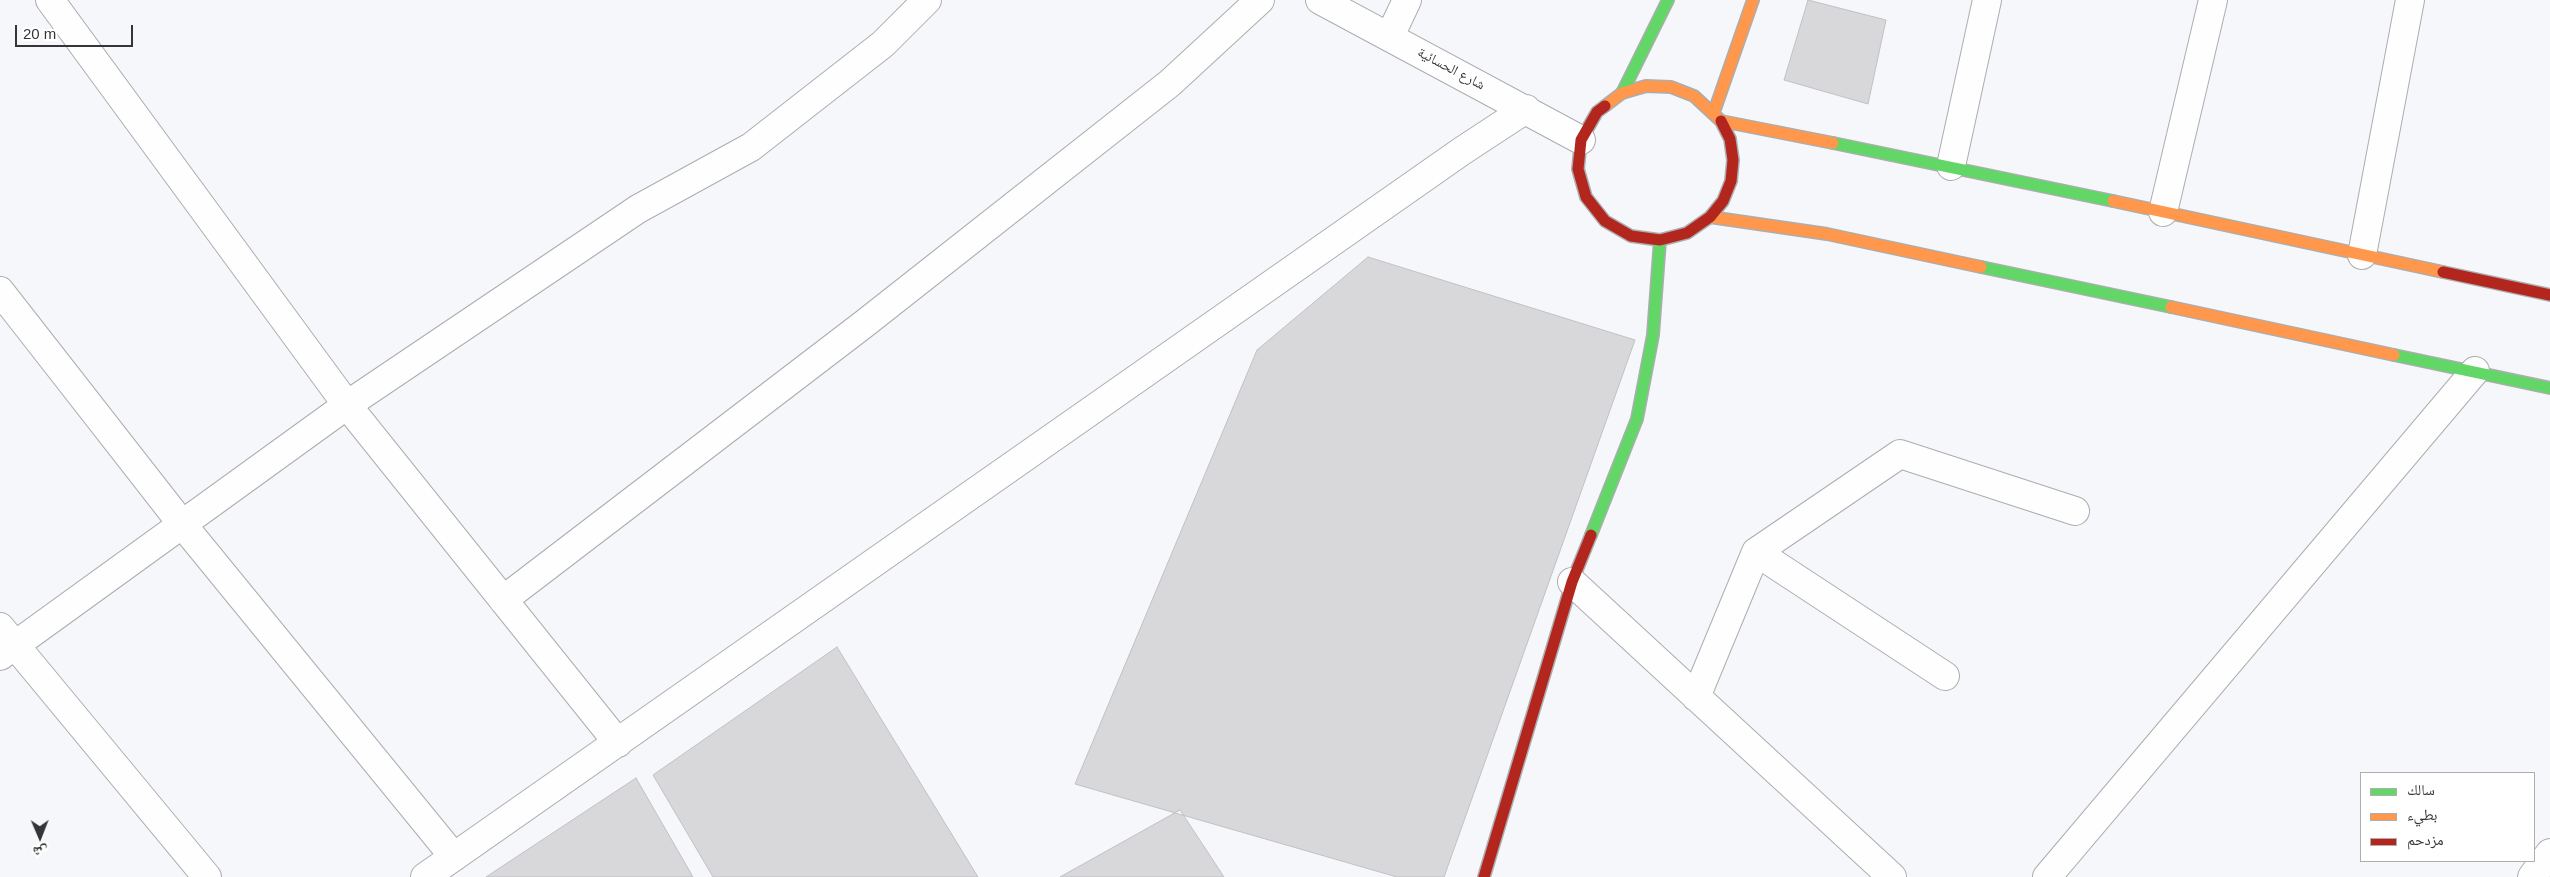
<!DOCTYPE html>
<meta charset="utf-8">
<style>
body{margin:0}
#map{position:relative;width:2550px;height:877px;overflow:hidden;background:#f6f7fa;font-family:Arial,"Noto Naskh Arabic",sans-serif}
canvas{display:block}
.legend{position:absolute;left:2360px;top:772px;width:175px;height:90px;box-sizing:border-box;background:#fff;border:1px solid #aeaeaf;margin:0;padding:6px 9px;list-style:none;font-size:15px;color:#353537}
.legend li{display:flex;align-items:center;gap:10px;height:25px}
.legend b{width:25px;border:1px solid #aeaeaf}
.north{position:absolute;left:15px;top:812px;width:50px;height:50px;-webkit-text-stroke:4px #fff;paint-order:stroke;rotate:179deg;font-size:14px;font-weight:700;line-height:20px;text-align:center;color:#353537}
.north::after{content:'';display:block;margin:auto;width:18px;height:22px;background:#353537;clip-path:polygon(50% 0,100% 100%,50% 72%,0 100%)}
.scale{position:absolute;left:15px;top:25px;width:118px;height:22px;box-sizing:border-box;border:2px solid #353537;border-top:0;padding-left:6px;font-size:15px;line-height:18px;white-space:nowrap;color:#353537;-webkit-text-stroke:4px #fff;paint-order:stroke}
</style>
<div id="map">
<canvas width="2550" height="877"></canvas>
<ul class="legend">
<li><b style="height:6px;background:#63d668"></b>سالك</li>
<li><b style="height:6px;background:#ff974d"></b>بطيء</li>
<li><b style="height:6px;background:#b3261e"></b>مزدحم</li>
</ul>
<div class="north">ش</div>
<div class="scale">20 m</div>
</div>
<script>
const context = document.querySelector('canvas').getContext('2d');
context.lineJoin = 'round';
function paint(path, color) { context.fillStyle = color; context.fill(path, 'evenodd'); }
const shape = rows => new Path2D(rows.map(r => 'M' + r).join(''));
function strokePath(path, color, width, dash) { context.strokeStyle = color; context.lineWidth = width; context.lineCap = dash ? 'butt' : 'round'; context.setLineDash(dash || []); context.stroke(path); }
function label(font, color, halo, rows, align = 'center') {
  context.font = font + ' Arial,"Noto Naskh Arabic",sans-serif'; context.lineWidth = 5; context.setLineDash([]); context.textBaseline = 'middle'; context.strokeStyle = halo; context.fillStyle = color; for (const [text, x, y, turn = 0] of rows) {
    context.save(); context.translate(x, y); context.rotate((+turn || 0) * Math.PI / 180); context.textAlign = isNaN(turn) ? turn : align; if (halo) context.strokeText(text, 0, 0); context.fillText(text, 0, 0); context.restore();
  }
}
const building = shape([
 [1808,0,1886,20,1868,104,1784,80,1808,0],
 [1368,257,1635,340,1444,877,1397,877,1075,784,1257,350,1368,257],
 [837,647,978,877,713,877,653,775,837,647],
 [636,778,693,877,486,877,636,778],
 [1180,810,1224,877,1060,877,1180,810]
]);
const street = shape([
 [50,0,347,405,618,743],
 [1320,0,1581,140],
 [1390,36,1407,0],
 [1951,166,1987,0],
 [2163,212,2213,0],
 [2362,255,2410,0],
 [0,291,182,524,454,857],
 [1756,552,1945,676],
 [1572,582,1892,877],
 [503,600,864,324,1170,83,1260,0],
 [0,627,207,877],
 [0,656,347,405,638,209,751,147,883,44,927,0],
 [1696,697,1756,552,1900,454,2075,511],
 [425,877,1462,151,1526,109],
 [2047,877,2475,371],
 [2532,877,2550,853]
]);
const fast = shape([
 [1622,93,1668,0],
 [1833,143,2113,201],
 [1981,267,2171,307],
 [2394,355,2550,388],
 [1591,535,1637,419,1653,335,1660,240]
]);
const slow = shape([
 [1605,106,1622,93,1646,86,1671,87,1694,96,1721,121,1833,143],
 [1714,112,1753,0],
 [2113,201,2443,272],
 [1710,217,1827,234,1981,267],
 [2171,307,2394,355]
]);
const jam = shape([
 [1605,106,1597,112,1581,140,1578,169,1586,197,1605,221,1631,236,1660,240,1687,233,1710,217,1723,201,1731,181,1733,160,1730,139,1721,121],
 [2443,272,2550,295],
 [1484,877,1572,582,1591,535]
]);
const streetNames = [
 ["شارع الحسائية",1451,69,28]
];
paint(building, '#d8d8db');
strokePath(building, '#c1c1c4', 1);
strokePath(street, '#acadaf', 30);
strokePath(fast, '#acadaf', 14);
strokePath(slow, '#acadaf', 14);
strokePath(jam, '#acadaf', 14);
strokePath(street, '#fefefe', 28);
strokePath(fast, '#63d668', 11);
strokePath(slow, '#ff974d', 11);
strokePath(jam, '#b3261e', 11);
label('14px', '#353537', '#fff', streetNames);
</script>
